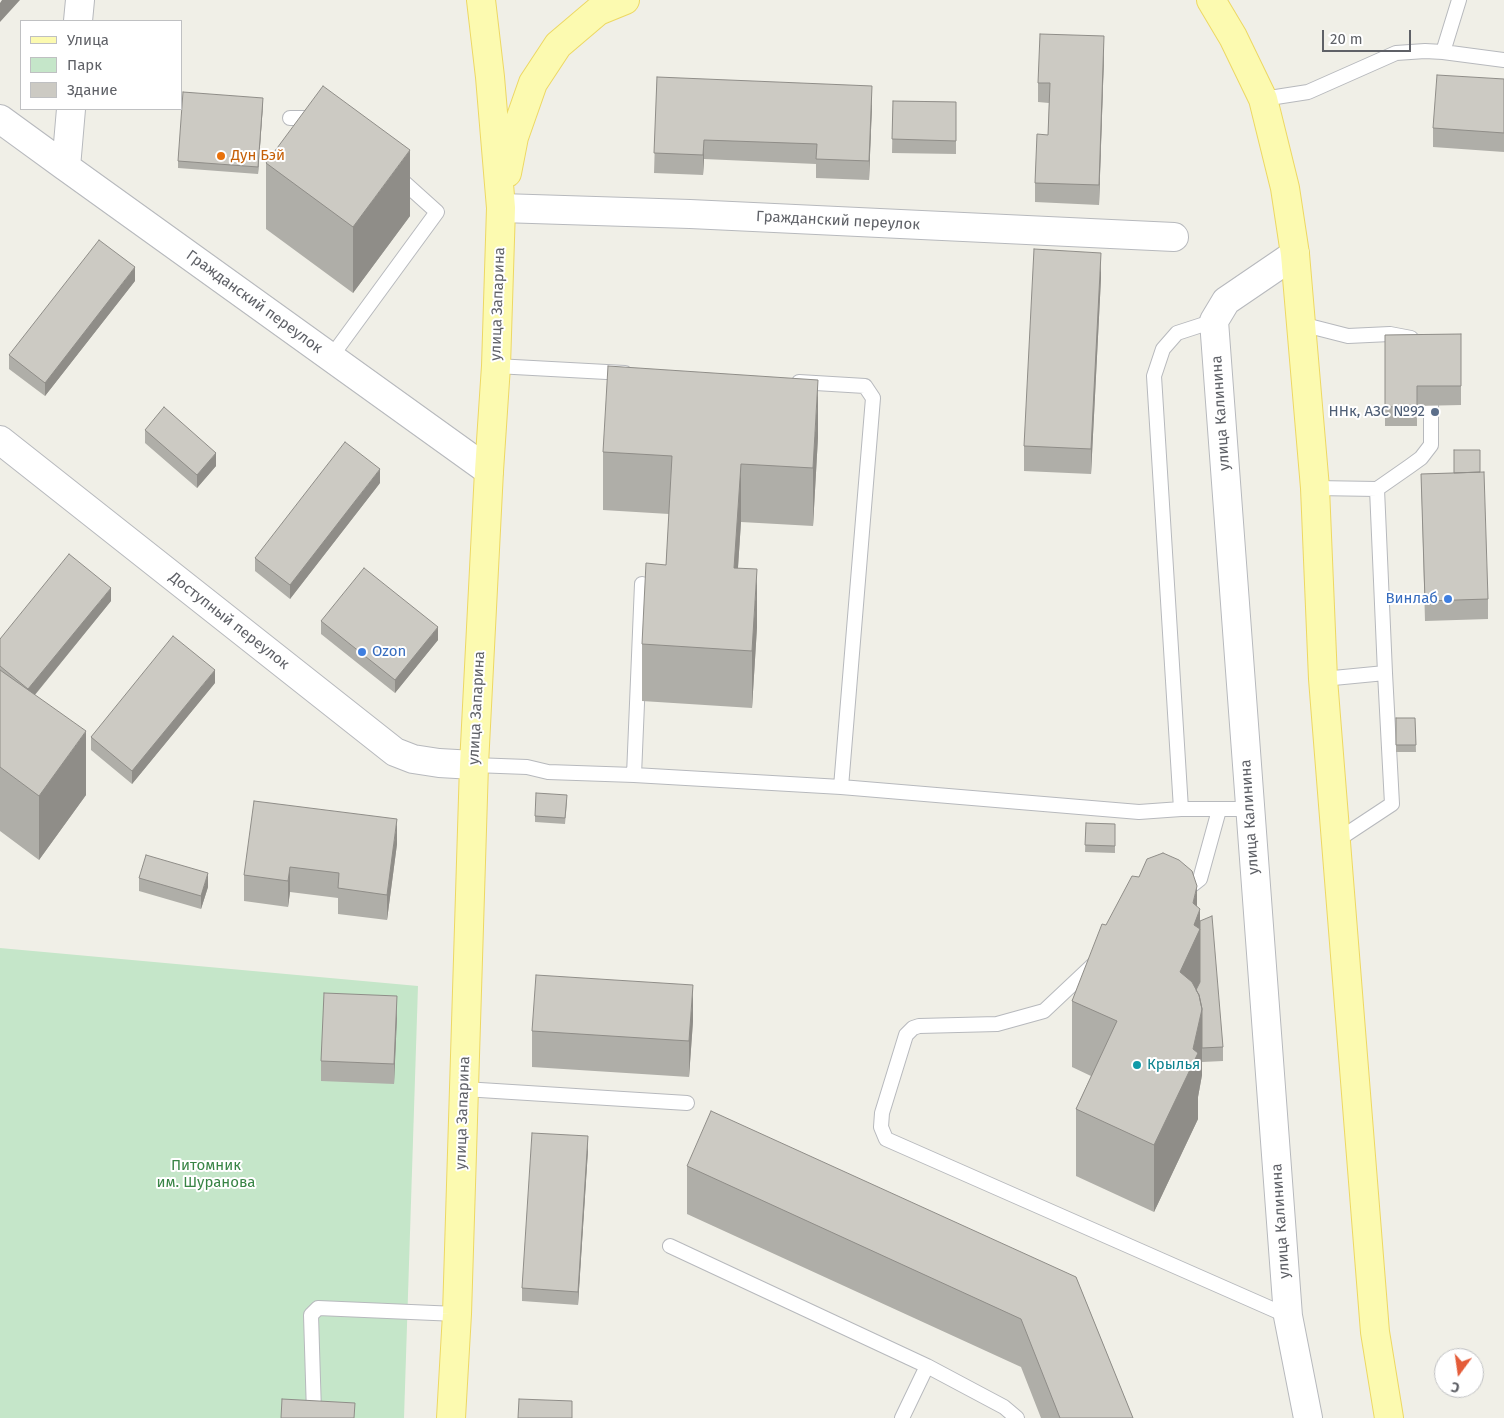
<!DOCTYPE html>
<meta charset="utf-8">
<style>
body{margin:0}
#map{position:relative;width:1504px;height:1418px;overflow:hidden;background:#f0efe7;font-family:"Fira Sans",sans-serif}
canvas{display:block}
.legend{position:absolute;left:20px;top:20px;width:162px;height:90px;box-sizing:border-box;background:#fff;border:1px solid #bfc0c2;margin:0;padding:6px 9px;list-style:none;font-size:15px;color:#5f6167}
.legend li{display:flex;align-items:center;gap:10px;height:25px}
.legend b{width:25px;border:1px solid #bfc0c2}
.north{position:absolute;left:1434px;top:1348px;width:50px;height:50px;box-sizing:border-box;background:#fff;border:1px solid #bfc0c2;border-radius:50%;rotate:194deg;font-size:14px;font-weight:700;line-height:20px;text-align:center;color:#5f6167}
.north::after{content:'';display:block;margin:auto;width:18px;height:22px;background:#e45c39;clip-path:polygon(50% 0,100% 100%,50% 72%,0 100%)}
.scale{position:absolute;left:1322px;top:30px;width:89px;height:22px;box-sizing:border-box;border:2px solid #5f6167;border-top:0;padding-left:6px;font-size:15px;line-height:18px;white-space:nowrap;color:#5f6167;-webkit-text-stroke:4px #fff;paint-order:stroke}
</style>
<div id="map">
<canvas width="1504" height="1418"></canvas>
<ul class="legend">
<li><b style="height:6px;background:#fcfab0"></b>Улица</li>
<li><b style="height:14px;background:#c5e6c9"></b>Парк</li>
<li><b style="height:14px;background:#cccac3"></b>Здание</li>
</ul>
<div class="north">С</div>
<div class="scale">20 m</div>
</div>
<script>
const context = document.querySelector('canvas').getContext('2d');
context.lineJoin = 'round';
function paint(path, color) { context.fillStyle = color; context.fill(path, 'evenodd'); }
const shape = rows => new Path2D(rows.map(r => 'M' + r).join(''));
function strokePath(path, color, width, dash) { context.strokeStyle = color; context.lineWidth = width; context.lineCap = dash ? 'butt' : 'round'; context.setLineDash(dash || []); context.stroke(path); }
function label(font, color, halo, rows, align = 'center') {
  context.font = font + ' "Fira Sans",sans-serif'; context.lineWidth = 4; context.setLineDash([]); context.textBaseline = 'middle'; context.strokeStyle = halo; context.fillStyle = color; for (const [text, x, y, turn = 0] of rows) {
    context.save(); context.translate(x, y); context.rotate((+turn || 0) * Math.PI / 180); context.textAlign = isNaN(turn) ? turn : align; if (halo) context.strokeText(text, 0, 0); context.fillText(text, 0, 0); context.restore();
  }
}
const green = shape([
 [0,948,418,986,404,1418,0,1418]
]);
const service = shape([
 [1443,52,1459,0],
 [1263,99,1308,92,1396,53,1425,51,1443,52,1504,60],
 [290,118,318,118],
 [1301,324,1348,336,1390,334,1411,338],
 [331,357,437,212,397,176],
 [496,366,625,373],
 [799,382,865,386,873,398,841,787],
 [1315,488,1377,489,1410,466,1421,458,1431,445,1431,406],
 [1323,679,1385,673,1377,489],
 [474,765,527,767,548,772,634,775,841,787,1139,812,1181,809,1250,809],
 [634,775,642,584],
 [1181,809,1154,376,1163,349,1177,333,1214,321],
 [1336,841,1392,804,1385,673],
 [1182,893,1200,879,1219,810],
 [1095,963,1044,1011,997,1024,919,1026,913,1028,906,1035,882,1113,881,1127,886,1139,1288,1316],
 [464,1089,687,1103],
 [670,1246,927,1366,1004,1407,1017,1418],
 [314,1413,311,1315,318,1308,457,1314],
 [902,1418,927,1366]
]);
const minor = shape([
 [78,21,80,0],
 [71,109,66,167,489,471],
 [0,119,66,167],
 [501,208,690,214,1174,237],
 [1295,254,1226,301,1214,321,1288,1316,1308,1418],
 [0,440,395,752,413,759,439,763,474,765]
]);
const primary = shape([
 [1211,0,1233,37,1263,99,1285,188,1295,254,1315,488,1323,679,1375,1332,1389,1418],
 [507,173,514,137,533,83,558,45,598,11,625,0],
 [451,1418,457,1314,474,765,489,471,496,366,501,208,490,77,481,0]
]);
const wall = shape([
 [1104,56,1099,205,1035,202,1035,183,1048,135,1049,103,1038,102,1038,83],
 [657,77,872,105,869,180,816,178,816,164,704,159,703,175,654,173],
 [1504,79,1504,152,1433,147,1433,128],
 [893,101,956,102,956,154,892,153],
 [263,104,258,174,178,168,178,161],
 [266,163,410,216,353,293,266,229],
 [1101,278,1091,474,1024,471,1024,446],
 [135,281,45,396,9,369,9,355],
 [1461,334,1461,405,1417,406,1417,426,1385,426,1385,335],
 [145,430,216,466,197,488,145,443],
 [818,437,813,526,741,522,738,568,757,627,752,708,642,701,642,644,666,565,669,514,603,510,603,452],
 [1480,472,1488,599,1488,619,1425,621,1421,474],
 [380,483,290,599,255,571,255,558],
 [111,601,35,695,86,795,39,860,0,831,0,639],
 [321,621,438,640,395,693,321,634],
 [215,683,132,784,91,750,91,737],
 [1396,718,1415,718,1416,752,1396,752],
 [567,802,565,824,535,822,535,816],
 [1086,823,1115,824,1115,853,1085,852],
 [397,844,387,920,338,914,338,898,290,892,288,907,244,901,244,875],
 [1139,877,1197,907,1223,1047,1223,1061,1202,1062,1202,1075,1198,1097,1198,1119,1154,1212,1076,1176,1076,1109,1091,1076,1072,1067,1072,1001,1106,925],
 [139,878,208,887,201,909,139,891],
 [397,1016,394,1084,321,1081,321,1061],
 [693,1021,689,1077,532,1067,532,1031],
 [588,1150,578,1305,522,1301,522,1288],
 [687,1166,1076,1277,1133,1418,1041,1418,1021,1367,687,1214]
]);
const shadedWall = shape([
 [2,0,20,0,0,22,0,3],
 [1104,36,1104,56,1099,205,1099,185],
 [872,86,872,105,869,180,869,161],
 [263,98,263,104,258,174,258,167],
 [704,140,704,159,703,175,703,155],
 [410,150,410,216,353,293,353,227],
 [1101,253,1101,278,1091,474,1091,449],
 [135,267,135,281,45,396,45,383],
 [818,380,818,437,813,526,813,468],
 [216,453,216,466,197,488,197,475],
 [741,464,741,522,734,626,734,568],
 [380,469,380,483,290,599,290,585],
 [757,569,757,627,752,708,752,651],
 [111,588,111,601,28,703,28,689],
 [438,627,438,640,395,693,395,680],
 [215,670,215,683,132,784,132,771],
 [86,731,86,795,39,860,39,796],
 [397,819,397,844,387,920,387,895],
 [290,867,290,892,288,907,288,881],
 [208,873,208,887,201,909,201,896],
 [1197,886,1197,917,1200,909,1200,995,1180,972,1193,903],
 [693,985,693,1021,689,1077,689,1041],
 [397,996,397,1016,394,1084,394,1064],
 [1202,1009,1202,1075,1198,1097,1198,1119,1154,1212,1154,1145,1193,1049],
 [588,1136,588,1150,578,1305,578,1292]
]);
const building = shape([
 [1040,34,1104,36,1099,185,1035,183,1037,134,1048,135,1050,83,1038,83,1040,34],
 [1437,75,1504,79,1504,133,1433,128,1437,75],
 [657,77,872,86,869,161,816,159,817,144,704,140,703,155,654,153,657,77],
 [323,86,410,150,353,227,266,163,323,86],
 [183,92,263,98,258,167,178,161,183,92],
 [893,101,956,102,956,141,892,139,893,101],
 [99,240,135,267,45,383,9,355,99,240],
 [1034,249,1101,253,1091,449,1024,446,1034,249],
 [1461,334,1461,386,1417,386,1417,406,1385,407,1385,335,1461,334],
 [608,366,818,380,813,468,741,464,734,568,757,569,752,651,642,644,646,563,666,565,672,456,603,452,608,366],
 [164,407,216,453,197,475,145,430,164,407],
 [345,442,380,469,290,585,255,558,345,442],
 [1454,450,1480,450,1480,472,1454,473,1454,450],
 [1484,472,1488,599,1425,601,1421,474,1484,472],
 [69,554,111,588,28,689,0,666,0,639,69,554],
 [364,568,438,627,395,680,321,621,364,568],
 [173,636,215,670,132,771,91,737,173,636],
 [0,670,86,731,39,796,0,767,0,670],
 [1396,718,1415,718,1416,745,1396,745,1396,718],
 [536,793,567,795,565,818,535,816,536,793],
 [254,801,397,819,387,895,338,888,339,873,290,867,288,881,244,875,254,801],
 [1086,823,1115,824,1115,846,1085,845,1086,823],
 [1163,853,1179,860,1192,871,1197,886,1193,903,1200,909,1194,925,1200,929,1180,972,1192,982,1199,995,1202,1009,1193,1049,1198,1053,1154,1145,1076,1109,1117,1021,1072,1001,1102,924,1106,925,1132,876,1139,877,1147,859,1163,853],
 [146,855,208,873,201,896,139,878,146,855],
 [1212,916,1223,1047,1202,1048,1202,1009,1199,995,1196,990,1200,982,1200,921,1212,916],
 [536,975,693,985,689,1041,532,1031,536,975],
 [324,993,397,996,394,1064,321,1061,324,993],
 [711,1111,1076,1277,1133,1418,1060,1418,1021,1319,687,1166,711,1111],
 [532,1133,588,1136,578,1292,522,1288,532,1133],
 [282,1399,355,1403,354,1418,281,1418,282,1399],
 [519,1399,572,1401,572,1418,518,1418,519,1399]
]);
const markers = [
 [221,156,5,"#e8710a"],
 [1435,412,5,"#5c6f8a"],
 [1448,599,5,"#3f7fe0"],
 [362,652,5,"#3f7fe0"],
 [1137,1065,5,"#0f9aa8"]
];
const foodNames = [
 ["Дун Бэй",231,156]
];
const streetNames = [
 ["Гражданский переулок",838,221,3],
 ["Гражданский переулок",254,302,36],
 ["улица Запарина",498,304,-88],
 ["улица Калинина",1221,413,-94],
 ["Доступный переулок",229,621,38],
 ["улица Запарина",477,708,-87],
 ["улица Калинина",1250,817,-94],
 ["улица Запарина",463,1113,-88],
 ["улица Калинина",1281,1221,-94]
];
const serviceNames = [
 ["ННк, АЗС №92",1425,412]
];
const shopNames = [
 ["Винлаб",1438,599],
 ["Ozon",372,652,"left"]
];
const cultureNames = [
 ["Крылья",1147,1065]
];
const parkNames = [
 ["Питомник",206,1166],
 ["им. Шуранова",206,1183]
];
paint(green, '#c5e6c9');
strokePath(service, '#b7b9bd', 16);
strokePath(minor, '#b7b9bd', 30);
strokePath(primary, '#edd863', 30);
strokePath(service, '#fff', 14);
strokePath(minor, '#fff', 28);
strokePath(primary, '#fcfab0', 28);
paint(wall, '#afaea8');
paint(shadedWall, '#8f8d88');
paint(building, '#cccac3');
strokePath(building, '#8f8d88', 1);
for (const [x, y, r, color] of markers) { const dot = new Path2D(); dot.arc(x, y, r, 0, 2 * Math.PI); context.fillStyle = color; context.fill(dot); strokePath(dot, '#fff', 2); }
label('15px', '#c56008', '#fff', foodNames, 'left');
label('15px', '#5f6167', '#fff', streetNames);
label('15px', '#4e5e75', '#fff', serviceNames, 'right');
label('15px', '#366cbe', '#fff', shopNames, 'right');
label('15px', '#0d838f', '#fff', cultureNames, 'left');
label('15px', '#388445', '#fff', parkNames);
</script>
